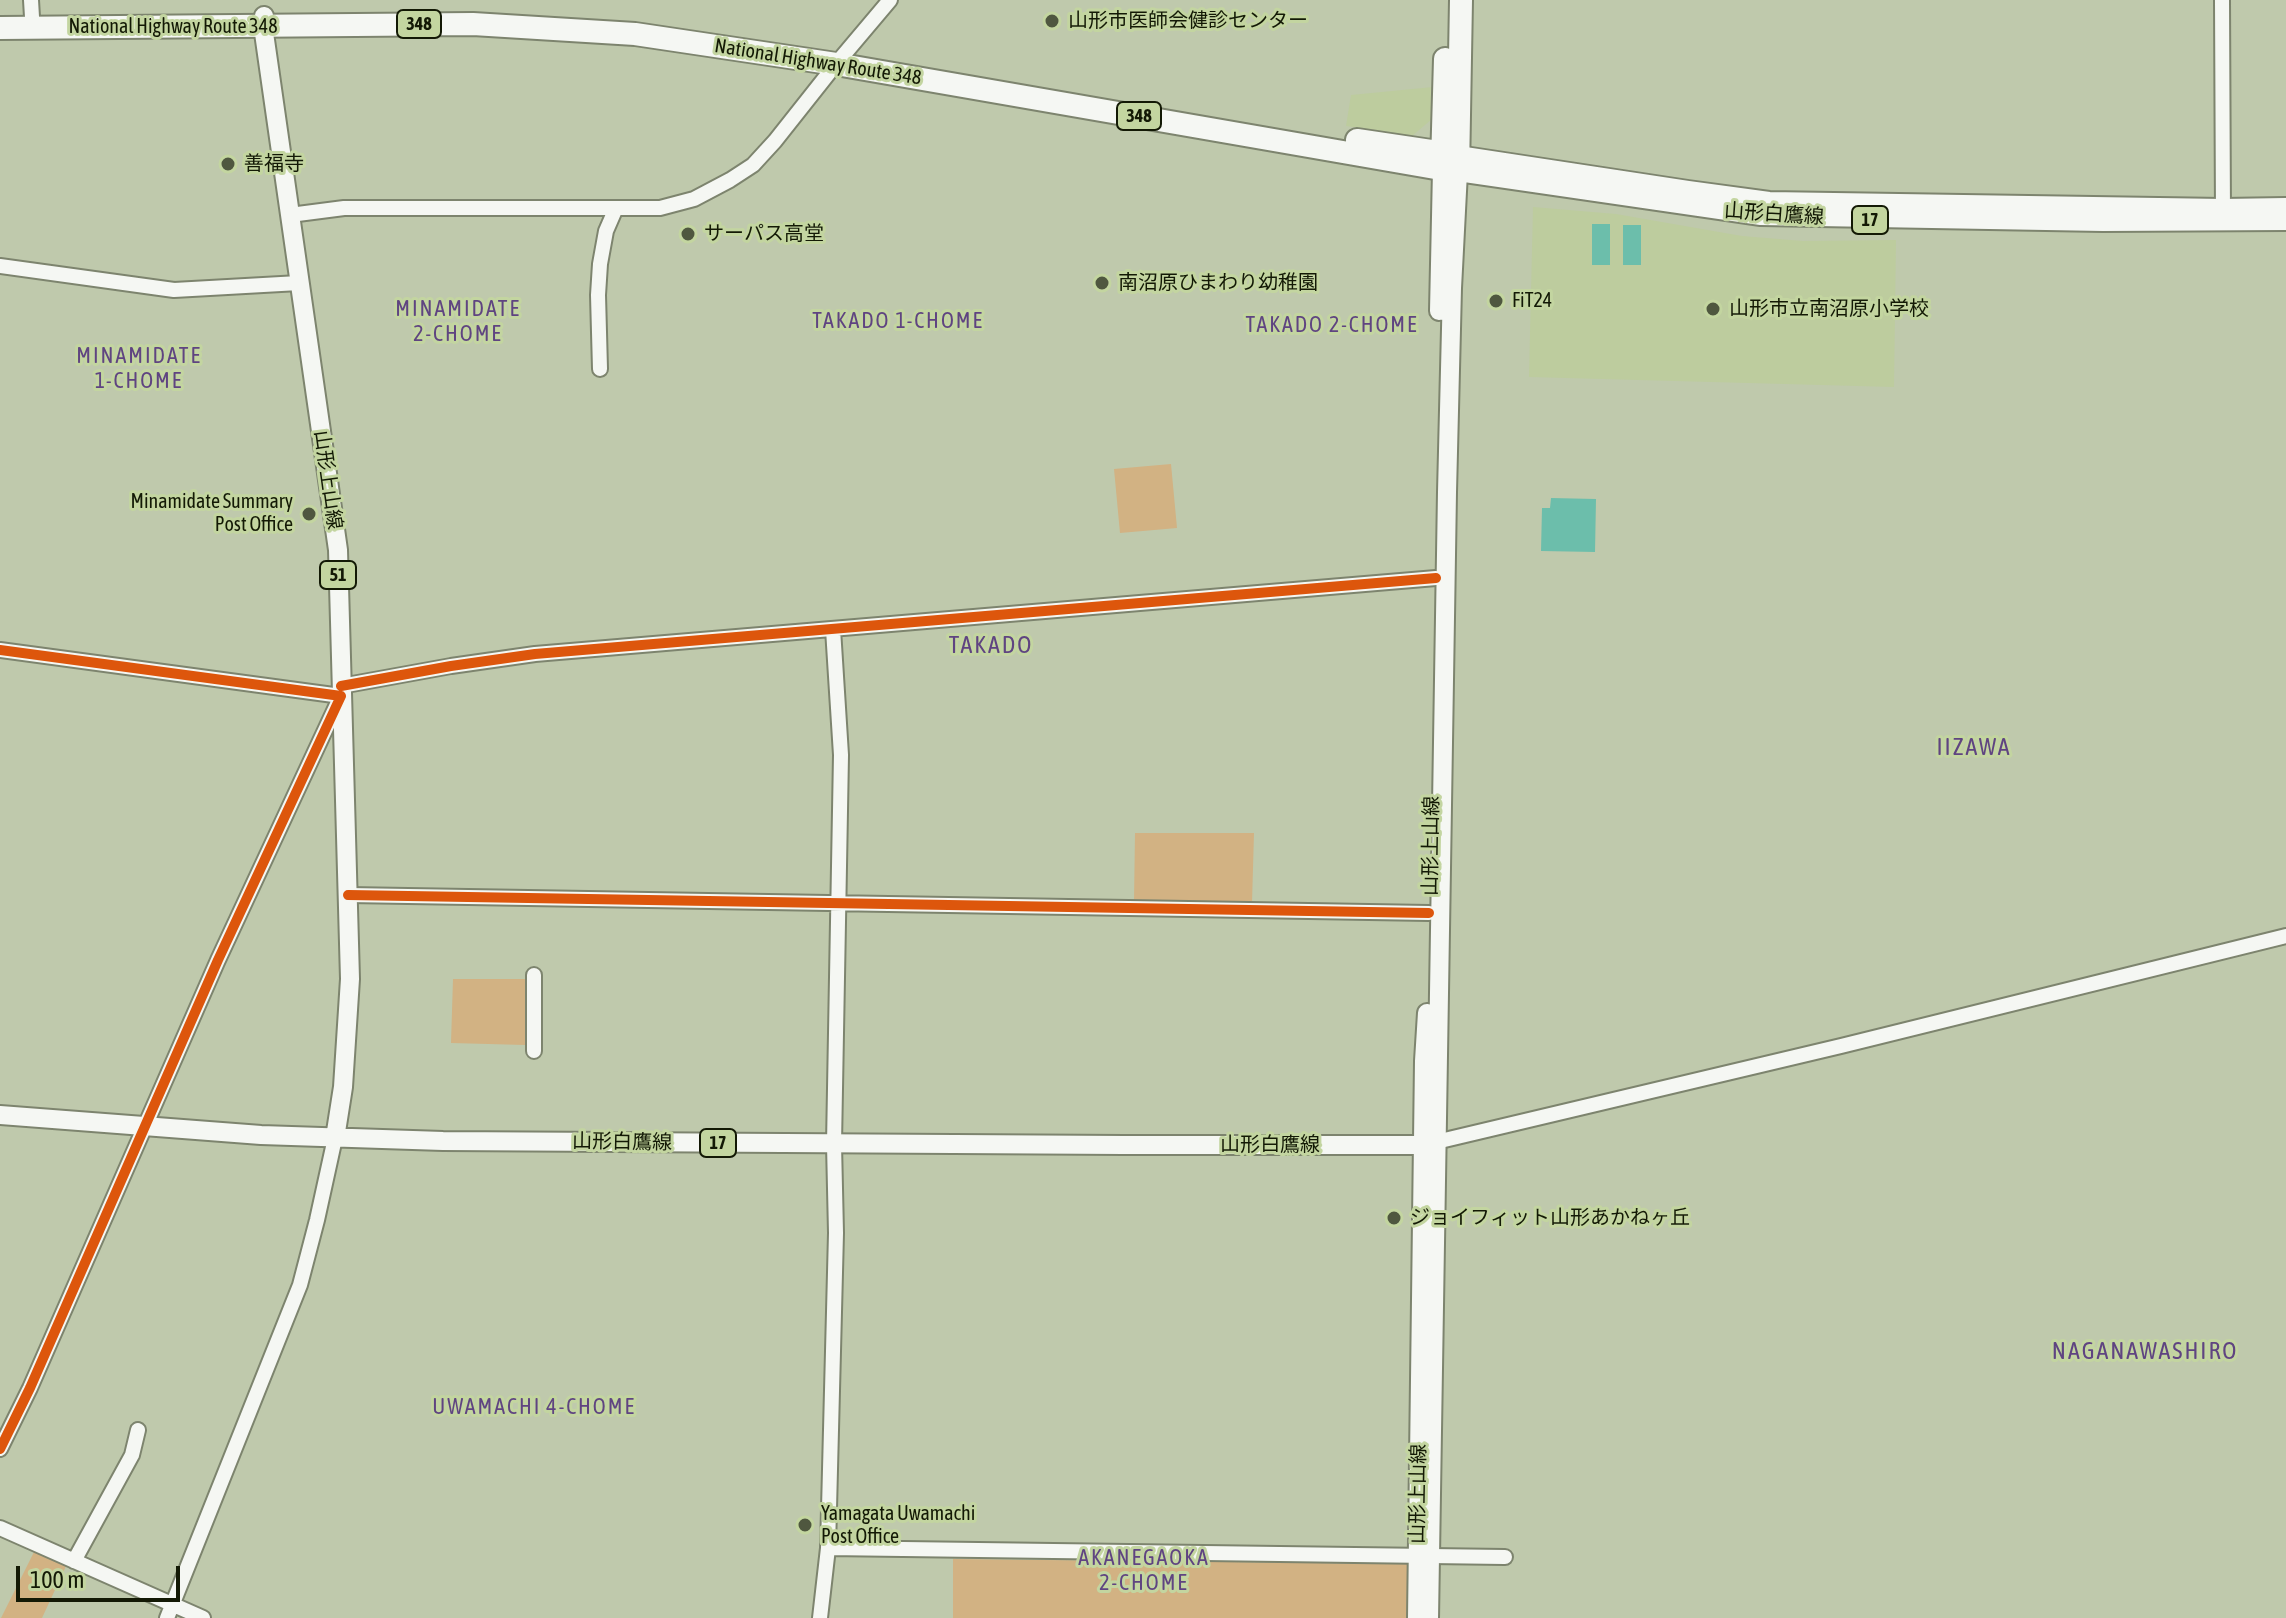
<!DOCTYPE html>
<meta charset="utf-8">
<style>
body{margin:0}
#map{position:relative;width:2286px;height:1618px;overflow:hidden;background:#bfc9ac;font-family:"Asap Condensed",sans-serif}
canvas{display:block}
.scale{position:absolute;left:16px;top:1566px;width:164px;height:36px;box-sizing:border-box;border:4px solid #131905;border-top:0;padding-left:10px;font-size:24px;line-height:28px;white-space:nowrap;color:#131905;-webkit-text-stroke:6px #c3d5a0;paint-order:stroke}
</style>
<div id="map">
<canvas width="2286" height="1618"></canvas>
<div class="scale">100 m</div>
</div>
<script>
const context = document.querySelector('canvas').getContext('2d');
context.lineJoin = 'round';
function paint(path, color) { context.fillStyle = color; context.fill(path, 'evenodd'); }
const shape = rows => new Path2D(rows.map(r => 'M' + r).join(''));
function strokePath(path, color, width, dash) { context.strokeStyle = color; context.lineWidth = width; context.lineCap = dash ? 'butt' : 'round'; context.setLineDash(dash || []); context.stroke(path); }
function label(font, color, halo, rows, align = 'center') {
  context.font = font + ' "Asap Condensed","Noto Sans JP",sans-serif'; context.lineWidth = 6; context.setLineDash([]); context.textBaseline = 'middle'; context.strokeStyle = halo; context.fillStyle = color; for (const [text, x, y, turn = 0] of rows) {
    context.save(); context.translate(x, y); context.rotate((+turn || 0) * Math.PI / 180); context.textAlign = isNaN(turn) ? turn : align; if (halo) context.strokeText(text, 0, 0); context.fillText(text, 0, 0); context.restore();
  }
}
const built = shape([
 [1433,87,1432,119,1412,136,1346,126,1351,95],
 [1533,207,1616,214,1742,236,1803,241,1896,240,1894,387,1529,377]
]);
const green = shape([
 [1171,464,1177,528,1120,533,1114,469],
 [1135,833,1254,833,1252,903,1134,901],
 [453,979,526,979,531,983,531,1041,525,1045,451,1043],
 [35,1550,67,1564,42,1618,1,1618],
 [953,1559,1410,1564,1409,1618,953,1618]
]);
const water = shape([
 [1592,224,1610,224,1610,265,1592,265],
 [1623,225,1641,225,1641,265,1623,265],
 [1551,498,1596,499,1595,552,1541,551,1542,508,1550,508]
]);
const minor = shape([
 [31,0,32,17],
 [2222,0,2223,216],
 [290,215,344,208,660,208,694,199,730,180,753,165,775,141,836,64,890,0],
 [0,266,174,290,299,283],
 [600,369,598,295,600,264,606,231,616,208],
 [0,650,341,696,218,960,30,1388,0,1449],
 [341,686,451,666,535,654,1436,578],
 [348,895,1429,913],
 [534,975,534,1051],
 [1436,1142,1841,1046,2286,936],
 [0,1528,203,1618],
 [828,1548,1505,1557],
 [74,1561,132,1455,138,1430],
 [167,1618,300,1285,317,1220,335,1138],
 [820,1618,828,1548,836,1233,834,1144,841,755,833,629]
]);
const major = shape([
 [264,16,263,26,338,550,350,979,343,1087,335,1138],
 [1458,155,1688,190,1769,201,2223,208,2286,207],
 [1439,311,1442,170],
 [0,1115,261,1135,443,1141,1124,1145,1423,1145,1434,1143],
 [1417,1618,1424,1061,1427,1013],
 [1429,1618,1447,492,1452,288,1458,172,1761,216,2103,222,2286,221]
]);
const highway = shape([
 [0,28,473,24,635,34,836,64,1458,172,1461,0],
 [1357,140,1458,155],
 [1442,164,1445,59]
]);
const cycleway = shape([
 [0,650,341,696,218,960,30,1388,0,1449],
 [341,686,451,666,535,654,1436,578],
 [348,895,1429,913]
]);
const markers = [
 [1052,21,8,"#4f573f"],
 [228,164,8,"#4f573f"],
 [688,234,8,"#4f573f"],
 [1102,283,8,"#4f573f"],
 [1496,301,8,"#4f573f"],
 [1713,309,8,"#4f573f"],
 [309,514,8,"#4f573f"],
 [1394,1218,8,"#4f573f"],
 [805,1525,8,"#4f573f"]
];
const shields = [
 [419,24,44],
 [1139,116,44],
 [1870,220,36],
 [338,575,36],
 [718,1143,36]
];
const shieldNames = [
 ["348",419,24],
 ["348",1139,116],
 ["17",1870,220],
 ["51",338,575],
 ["17",718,1143]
];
const poiNames = [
 ["山形市医師会健診センター",1068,21],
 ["善福寺",244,164],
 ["サーパス高堂",704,234],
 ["南沼原ひまわり幼稚園",1118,283],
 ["FiT24",1512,301],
 ["山形市立南沼原小学校",1729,309],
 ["Minamidate Summary",293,502,"right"],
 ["Post Office",293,525,"right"],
 ["ジョイフィット山形あかねヶ丘",1410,1218],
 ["Yamagata Uwamachi",821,1514],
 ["Post Office",821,1537]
];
const streetNames = [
 ["National Highway Route 348",173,27],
 ["National Highway Route 348",818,62,9],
 ["山形白鷹線",1774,214,4],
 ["山形上山線",328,480,82],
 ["山形上山線",1431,846,-89],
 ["山形白鷹線",622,1142,1],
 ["山形白鷹線",1270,1145],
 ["山形上山線",1418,1494,-89]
];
const neighbourhoodNames = [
 ["MINAMIDATE",458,309],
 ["2-CHOME",458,334],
 ["TAKADO 1-CHOME",898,321],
 ["TAKADO 2-CHOME",1332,325],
 ["MINAMIDATE",139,356],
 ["1-CHOME",139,381],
 ["UWAMACHI 4-CHOME",534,1407],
 ["AKANEGAOKA",1144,1558],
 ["2-CHOME",1144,1583]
];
const quarterNames = [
 ["TAKADO",991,645],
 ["IIZAWA",1974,747],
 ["NAGANAWASHIRO",2145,1351]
];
paint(built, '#bdcc9e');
paint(green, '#d2b283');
paint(water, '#6cbeab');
strokePath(minor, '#7d846e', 18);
strokePath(major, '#7d846e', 22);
strokePath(highway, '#7d846e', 26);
strokePath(minor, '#f5f7f3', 14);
strokePath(major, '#f5f7f3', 18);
strokePath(highway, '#f5f7f3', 22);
strokePath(cycleway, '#dd560c', 10);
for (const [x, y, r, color] of markers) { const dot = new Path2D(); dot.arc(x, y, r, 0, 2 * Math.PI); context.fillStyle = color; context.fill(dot); strokePath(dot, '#c3d5a0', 3); }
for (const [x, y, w] of shields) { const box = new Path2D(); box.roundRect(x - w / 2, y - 14, w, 28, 6); context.fillStyle = '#c3d5a0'; context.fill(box); strokePath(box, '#131905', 2); }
label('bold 18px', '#131905', null, shieldNames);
label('20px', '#131905', '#c3d5a0', poiNames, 'left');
label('20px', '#131905', '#c3d5a0', streetNames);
context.letterSpacing = '2px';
label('22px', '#5f4481', '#c3d5a0', neighbourhoodNames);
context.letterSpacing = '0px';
context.letterSpacing = '2px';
label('24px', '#5f4481', '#c3d5a0', quarterNames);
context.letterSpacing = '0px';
</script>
